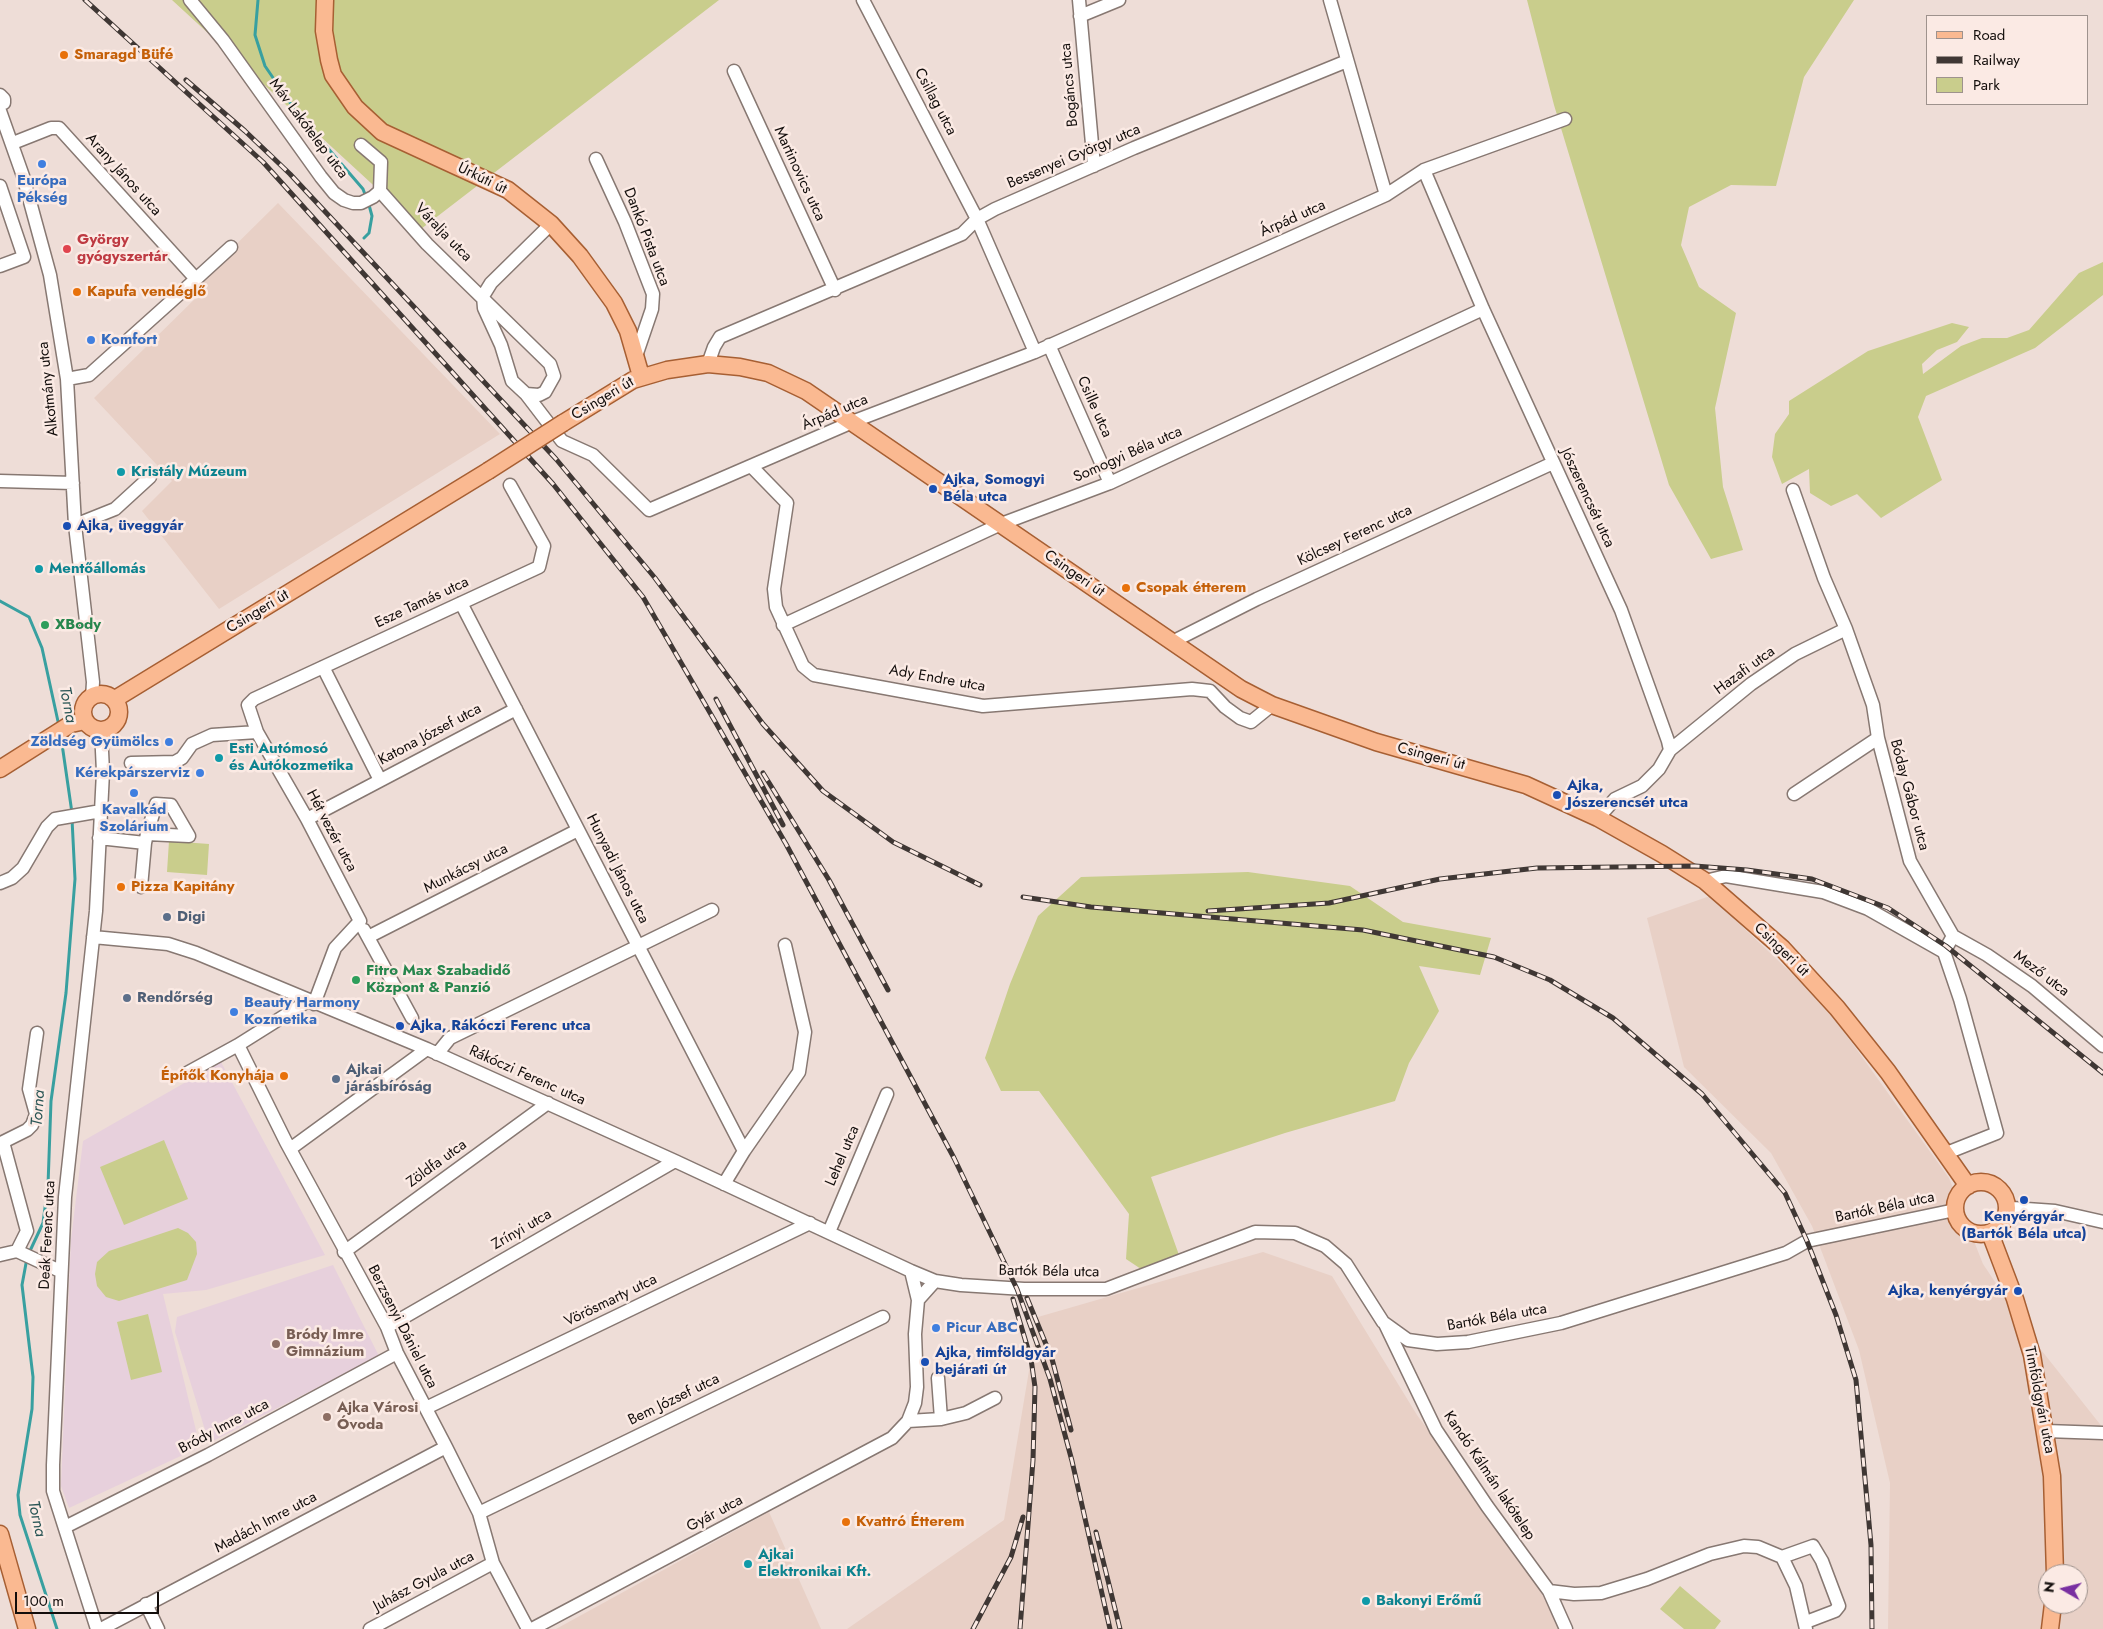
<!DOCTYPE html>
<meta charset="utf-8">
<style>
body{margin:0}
#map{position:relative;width:2103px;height:1629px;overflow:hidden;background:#eeddd7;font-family:Jost,sans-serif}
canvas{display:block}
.legend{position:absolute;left:1926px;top:15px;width:162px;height:90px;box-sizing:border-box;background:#fbeae4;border:1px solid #9e928d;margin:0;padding:6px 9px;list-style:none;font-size:15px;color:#120d0b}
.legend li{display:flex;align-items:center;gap:10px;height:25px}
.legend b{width:25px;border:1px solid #9e928d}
.north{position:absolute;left:2038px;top:1564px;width:50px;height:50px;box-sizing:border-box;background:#fbeae4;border:1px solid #9e928d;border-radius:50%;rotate:278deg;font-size:14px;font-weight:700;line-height:20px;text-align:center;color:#120d0b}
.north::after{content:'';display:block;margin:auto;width:18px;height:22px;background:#792fa1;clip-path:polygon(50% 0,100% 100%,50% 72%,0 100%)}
.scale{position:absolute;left:15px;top:1592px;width:144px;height:22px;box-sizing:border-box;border:2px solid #120d0b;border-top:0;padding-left:6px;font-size:15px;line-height:18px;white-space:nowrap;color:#120d0b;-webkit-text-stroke:4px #fbeae4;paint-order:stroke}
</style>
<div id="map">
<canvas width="2103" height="1629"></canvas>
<ul class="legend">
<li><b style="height:6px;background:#fab991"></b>Road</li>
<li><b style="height:6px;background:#3f3734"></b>Railway</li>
<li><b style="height:14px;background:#c9cd8c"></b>Park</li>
</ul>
<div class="north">N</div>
<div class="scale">100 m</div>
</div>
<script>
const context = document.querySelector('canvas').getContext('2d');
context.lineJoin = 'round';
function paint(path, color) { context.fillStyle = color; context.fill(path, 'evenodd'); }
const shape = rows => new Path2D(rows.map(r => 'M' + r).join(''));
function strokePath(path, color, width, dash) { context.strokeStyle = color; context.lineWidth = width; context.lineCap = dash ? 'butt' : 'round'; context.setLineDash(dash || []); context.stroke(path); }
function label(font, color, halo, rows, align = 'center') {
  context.font = font + ' Jost,sans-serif'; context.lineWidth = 5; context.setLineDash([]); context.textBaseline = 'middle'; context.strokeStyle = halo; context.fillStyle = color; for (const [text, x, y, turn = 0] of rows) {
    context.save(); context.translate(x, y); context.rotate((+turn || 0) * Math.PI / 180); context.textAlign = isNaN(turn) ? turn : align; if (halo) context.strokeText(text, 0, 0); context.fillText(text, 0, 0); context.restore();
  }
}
const built = shape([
 [278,203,500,434,219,609,142,511,172,481,94,398,203,291,197,283],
 [1710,896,1824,1004,1949,1178,1983,1264,2038,1346,2103,1428,2103,1629,1888,1629,1890,1483,1859,1350,1812,1226,1771,1153,1684,1067,1647,918],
 [2048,1574,2078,1574,2078,1604,2048,1604],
 [1263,1252,1332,1276,1417,1415,1526,1564,1560,1629,847,1629,1004,1520,1038,1317],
 [769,1512,821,1629,556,1629]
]);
const education = shape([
 [221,1062,325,1255,206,1290,163,1294,200,1447,69,1508,61,1486,71,1240,83,1141],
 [333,1265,379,1356,209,1443,175,1332,177,1317]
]);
const green = shape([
 [172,0,719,0,421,229],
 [1527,0,1854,0,1804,77,1776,186,1731,185,1689,207,1681,245,1699,287,1736,313,1715,408,1723,487,1743,550,1711,559,1669,485,1554,105],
 [2103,262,2103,295,2035,348,1926,396,1918,417,1942,480,1881,518,1857,494,1831,506,1810,493,1809,469,1782,484,1772,457,1775,434,1789,414,1789,401,1868,351,1952,323,1969,327,1957,342,1937,350,1922,364,1923,374,1961,346,1982,338,2007,338,2029,330,2079,273],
 [169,841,209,844,207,875,167,872],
 [1248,872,1350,886,1403,922,1491,938,1480,975,1419,966,1439,1011,1409,1063,1395,1101,1285,1133,1151,1177,1179,1255,1141,1269,1126,1259,1129,1214,1039,1091,1001,1091,985,1058,1010,984,1038,916,1081,877],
 [164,1140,188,1199,124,1225,100,1167],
 [178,1228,188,1233,196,1242,197,1254,187,1280,119,1301,106,1297,97,1286,95,1274,97,1262,109,1251],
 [148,1314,162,1372,131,1380,117,1322],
 [1680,1586,1721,1621,1715,1629,1684,1629,1660,1609]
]);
const stream = shape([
 [258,0,255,35,265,66,295,110,363,189,366,197],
 [364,238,369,233,372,216,369,205],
 [0,601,29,617,42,648,59,726],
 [61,737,72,813],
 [29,1253,43,1223,48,1185,51,1101,66,993,75,879,72,819],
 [27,1258,22,1285,33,1377,32,1409,18,1495,20,1515,57,1629]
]);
const minor = shape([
 [190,0,223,40,321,177,334,193,344,200,353,203,361,203,373,197,380,191,381,162,361,145],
 [863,0,977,219,1035,352],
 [1079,0,1094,166],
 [1330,0,1386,195],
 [1080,16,1119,0],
 [734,71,835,290],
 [0,95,4,99,4,103],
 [0,111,23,176,50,275,67,379,75,525,93,682,92,698],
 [13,143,51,128,59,128,196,279,89,375,67,379],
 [596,159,625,222,653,294,652,309,636,356],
 [1424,170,1483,309,1621,610,1668,741,1670,750,1659,769,1642,786,1615,799,1598,818],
 [0,186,24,257,0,266],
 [380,191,427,244,550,364,554,376,545,392,539,395,526,394],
 [551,224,491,283,483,296,484,308,501,345,512,381,526,394,562,441,593,455,649,510,857,420,1035,352,1386,195,1424,170,1565,119],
 [196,279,231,247],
 [1049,345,1110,483],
 [708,364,714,347,720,337,962,234,977,219,995,209,1134,148,1347,61],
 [752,467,787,503,774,589,776,607,803,666,814,675,983,706,1192,689,1210,691,1225,707,1240,718,1251,722,1272,705],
 [0,481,73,483],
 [1793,490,1824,578,1846,629,1873,705,1878,738,1910,861,1953,936,1944,952,1960,999,1997,1133,1944,1154],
 [75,525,115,509,150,477],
 [461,603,744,1151,724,1184],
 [783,625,1001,524,1110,483,1483,309],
 [1172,642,1257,599,1553,463],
 [323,667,380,780],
 [1670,750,1751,684,1795,654,1846,629],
 [131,763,175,762,182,758,192,744,212,735,257,732],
 [1794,794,1878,738],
 [307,819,516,709],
 [99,838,145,843,147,834,156,804,171,805,189,836,147,834],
 [1705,881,1726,876,1823,892,1868,909,1944,952],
 [0,883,12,878,23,868,47,827,55,819,101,811],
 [141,887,145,843],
 [364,930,412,1018],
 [1953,936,1987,955,2032,986,2103,1046],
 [93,937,168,944,196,953,427,1049,675,1161,911,1271,935,1281,961,1285,1024,1289,1106,1289,1255,1232,1295,1233,1325,1246,1346,1264,1383,1322,1408,1340,1437,1344,1468,1342,1561,1323,1786,1253,1807,1241,1955,1210],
 [368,937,578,830],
 [314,1004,335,948,360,921,307,819,257,732,248,705,254,699,539,567,544,546,510,485],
 [238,1045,308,1001],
 [437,1054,450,1038,712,910],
 [187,1073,238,1045,286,1142,387,1327,397,1353,446,1447,479,1513,493,1563,528,1629],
 [290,1149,427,1049],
 [744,1151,799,1072,805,1032,785,945],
 [2007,1206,2012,1208,2055,1211,2103,1222],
 [829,1232,887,1094],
 [17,1251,60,1271],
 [344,1252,548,1103],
 [0,1255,17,1251,27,1231,3,1142,27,1130,32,1125,36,1114,29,1089,37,1033],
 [911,1271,918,1300],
 [1385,1324,1436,1430,1487,1506,1549,1591,1566,1629],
 [387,1327,675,1161],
 [938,1378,941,1419],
 [426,1408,810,1223],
 [908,1421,941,1419,966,1413,995,1398],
 [2046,1431,2103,1433],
 [479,1513,883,1317],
 [65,1527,208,1455,397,1353],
 [1782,1557,1813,1546,1822,1561,1839,1606,1835,1611,1806,1622],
 [1549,1591,1574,1594,1601,1593,1647,1579,1710,1554,1744,1546,1758,1547,1782,1557,1796,1586,1806,1629],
 [146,1604,158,1629],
 [97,1629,53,1491,53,1465,65,1197,96,911,103,772,101,730],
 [101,1629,446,1447],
 [370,1629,493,1563],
 [532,1629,892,1438,908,1421,915,1403,917,1387,915,1334,918,1300,935,1281]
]);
const major = shape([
 [325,0,324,31,329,60,333,75,355,107,382,132,508,190,551,224,580,256,614,303,628,331,641,376],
 [563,423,633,380,667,370,708,364,740,367,768,373,806,391,1241,689,1272,705,1376,742,1526,785,1598,818,1662,854,1705,881,1782,948,1837,1008,1888,1072,1968,1186],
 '83 712a18 18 0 1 1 36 0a18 18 0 1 1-36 0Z',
 [115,699,488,471],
 [0,769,71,724,85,721],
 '1955 1208a26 26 0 1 1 52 0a26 26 0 1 1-52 0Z',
 [1990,1233,2015,1299,2032,1355,2052,1476,2055,1574],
 [0,1534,27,1629],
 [2050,1629,2053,1604]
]);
const rail = shape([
 [85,0,263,162,553,484,643,597,786,844,954,1158,1017,1289,1050,1379,1072,1461,1110,1629],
 [186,80,245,131,290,174,556,459,655,578,763,724,823,791,893,842,980,885],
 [716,699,783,825],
 [763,773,829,880,888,990],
 [1023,897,1091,907,1363,930,1494,957,1550,980,1613,1018,1702,1094,1785,1193,1807,1241,1836,1315,1856,1380,1871,1545,1872,1629],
 [1208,911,1329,903,1440,879,1537,868,1695,866,1747,870,1812,879,1888,908,1946,946,2103,1073],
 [1027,1298,1052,1359,1071,1430],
 [1013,1299,1031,1359,1035,1387,1033,1460,1020,1629],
 [1096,1532,1120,1629],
 [973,1629,1011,1557,1023,1517]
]);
const majorBridge = shape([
 [488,471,563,423]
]);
const markers = [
 [64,55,5,"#e8710a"],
 [42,164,5,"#3f7fe0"],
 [67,249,5,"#e0444e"],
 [77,292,5,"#e8710a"],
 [91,340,5,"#3f7fe0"],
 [121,472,5,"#0f9aa8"],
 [933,489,5,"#1a4fb4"],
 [67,526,5,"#1a4fb4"],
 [39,569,5,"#0f9aa8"],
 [1126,588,5,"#e8710a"],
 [45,625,5,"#2e9e5b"],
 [169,742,5,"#3f7fe0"],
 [219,758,5,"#0f9aa8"],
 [200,773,5,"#3f7fe0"],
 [134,793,5,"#3f7fe0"],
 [1557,795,5,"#1a4fb4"],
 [121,887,5,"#e8710a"],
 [167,917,5,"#5c6f8a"],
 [356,980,5,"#2e9e5b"],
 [127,998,5,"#5c6f8a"],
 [234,1012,5,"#3f7fe0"],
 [400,1026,5,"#1a4fb4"],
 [284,1076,5,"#e8710a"],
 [336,1079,5,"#5c6f8a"],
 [2024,1200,5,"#1a4fb4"],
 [2018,1291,5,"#1a4fb4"],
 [936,1328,5,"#3f7fe0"],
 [276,1344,5,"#8d6e63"],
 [925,1362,5,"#1a4fb4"],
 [327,1417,5,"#8d6e63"],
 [846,1522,5,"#e8710a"],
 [748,1564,5,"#0f9aa8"],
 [1366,1601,5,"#0f9aa8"]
];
const foodNames = [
 ["Smaragd Büfé",74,55],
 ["Kapufa vendéglő",87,292],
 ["Csopak étterem",1136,588],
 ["Pizza Kapitány",131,887],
 ["Építők Konyhája",274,1076,"right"],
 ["Kvattró Étterem",856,1522]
];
const streetNames = [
 ["Bogáncs utca",1070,85,-95],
 ["Csillag utca",935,102,62],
 ["Máv Lakótelep utca",308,129,53],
 ["Bessenyei György utca",1074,157,-23],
 ["Martinovics utca",799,174,65],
 ["Arany János utca",123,175,48],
 ["Úrkúti út",482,179,26],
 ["Árpád utca",1293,219,-24],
 ["Váralja utca",443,233,46],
 ["Dankó Pista utca",646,237,69],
 ["Alkotmány utca",49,389,-96],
 ["Csingeri út",603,399,-31],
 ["Csille utca",1094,407,66],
 ["Árpád utca",835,413,-23],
 ["Somogyi Béla utca",1128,455,-24],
 ["Jószerencsét utca",1587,498,65],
 ["Kölcsey Ferenc utca",1355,536,-25],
 ["Csingeri út",1074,574,35],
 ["Esze Tamás utca",422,603,-25],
 ["Csingeri út",258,612,-31],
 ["Hazafi utca",1745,671,-36],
 ["Ady Endre utca",937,679,10],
 ["Katona József utca",430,735,-28],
 ["Csingeri út",1431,757,15],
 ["Bóday Gábor utca",1909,795,75],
 ["Hét vezér utca",331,831,62],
 ["Munkácsy utca",466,869,-27],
 ["Hunyadi János utca",617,869,63],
 ["Csingeri út",1781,950,44],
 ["Mező utca",2041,974,37],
 ["Rákóczi Ferenc utca",527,1076,24],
 ["Lehel utca",843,1156,-67],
 ["Zöldfa utca",437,1164,-36],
 ["Bartók Béla utca",1885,1208,-12],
 ["Zrínyi utca",522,1230,-30],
 ["Deák Ferenc utca",48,1235,-87],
 ["Bartók Béla utca",1049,1272,1],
 ["Vörösmarty utca",611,1301,-26],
 ["Bartók Béla utca",1497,1318,-10],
 ["Berzsenyi Dániel utca",402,1327,63],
 ["Bem József utca",674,1400,-26],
 ["Timföldgyári utca",2039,1400,79],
 ["Bródy Imre utca",224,1427,-28],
 ["Kandó Kálmán lakótelep",1489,1476,56],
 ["Gyár utca",715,1514,-28],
 ["Madách Imre utca",266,1523,-28],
 ["Juhász Gyula utca",424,1582,-28]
];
const shopNames = [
 ["Európa",42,181,"center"],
 ["Pékség",42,198,"center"],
 ["Komfort",101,340],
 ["Zöldség Gyümölcs",159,742,"right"],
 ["Kérekpárszerviz",190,773,"right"],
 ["Kavalkád",134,810,"center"],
 ["Szolárium",134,827,"center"],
 ["Beauty Harmony",244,1003],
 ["Kozmetika",244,1020],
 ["Picur ABC",946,1328]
];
const healthNames = [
 ["György",77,240],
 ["gyógyszertár",77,257]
];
const cultureNames = [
 ["Kristály Múzeum",131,472],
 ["Mentőállomás",49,569],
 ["Esti Autómosó",229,749],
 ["és Autókozmetika",229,766],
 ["Ajkai",758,1555],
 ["Elektronikai Kft.",758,1572],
 ["Bakonyi Erőmű",1376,1601]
];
const transitNames = [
 ["Ajka, Somogyi",943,480],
 ["Béla utca",943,497],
 ["Ajka, üveggyár",77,526],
 ["Ajka,",1567,786],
 ["Jószerencsét utca",1567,803],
 ["Ajka, Rákóczi Ferenc utca",410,1026],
 ["Kenyérgyár",2024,1217,"center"],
 ["(Bartók Béla utca)",2024,1234,"center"],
 ["Ajka, kenyérgyár",2008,1291,"right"],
 ["Ajka, timföldgyár",935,1353],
 ["bejárati út",935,1370]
];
const leisureNames = [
 ["XBody",55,625],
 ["Fitro Max Szabadidő",366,971],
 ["Központ & Panzió",366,988]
];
const serviceNames = [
 ["Digi",177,917],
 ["Rendőrség",137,998],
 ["Ajkai",346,1070],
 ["járásbíróság",346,1087]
];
const educationNames = [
 ["Bródy Imre",286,1335],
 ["Gimnázium",286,1352],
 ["Ajka Városi",337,1408],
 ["Óvoda",337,1425]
];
const waterNames = [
 ["Torna",67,705,79],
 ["Torna",39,1108,-86],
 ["Torna",36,1519,77]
];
paint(built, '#e8d0c6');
paint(education, '#e7d0dc');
paint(green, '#c9cd8c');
strokePath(stream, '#38a0a0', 3);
strokePath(minor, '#877872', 15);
strokePath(major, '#a75f33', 19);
strokePath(minor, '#fff', 12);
strokePath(major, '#fab991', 16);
strokePath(rail, '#3f3734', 5);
strokePath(rail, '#fbeae4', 3, [9]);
strokePath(majorBridge, '#a75f33', 19, []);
strokePath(majorBridge, '#fab991', 16);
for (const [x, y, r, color] of markers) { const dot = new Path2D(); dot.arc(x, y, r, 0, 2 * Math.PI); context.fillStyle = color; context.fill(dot); strokePath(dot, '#fbeae4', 2); }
label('bold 15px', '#c56008', '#fbeae4', foodNames, 'left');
label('15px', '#120d0b', '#fbeae4', streetNames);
label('bold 15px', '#366cbe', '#fbeae4', shopNames, 'left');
label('bold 15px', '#be3a42', '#fbeae4', healthNames, 'left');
label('bold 15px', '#0d838f', '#fbeae4', cultureNames, 'left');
label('bold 15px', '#164399', '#fbeae4', transitNames, 'left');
label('bold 15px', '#27864d', '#fbeae4', leisureNames, 'left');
label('bold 15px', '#4e5e75', '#fbeae4', serviceNames, 'left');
label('bold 15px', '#785e54', '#fbeae4', educationNames, 'left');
label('italic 16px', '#295555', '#fbeae4', waterNames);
</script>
